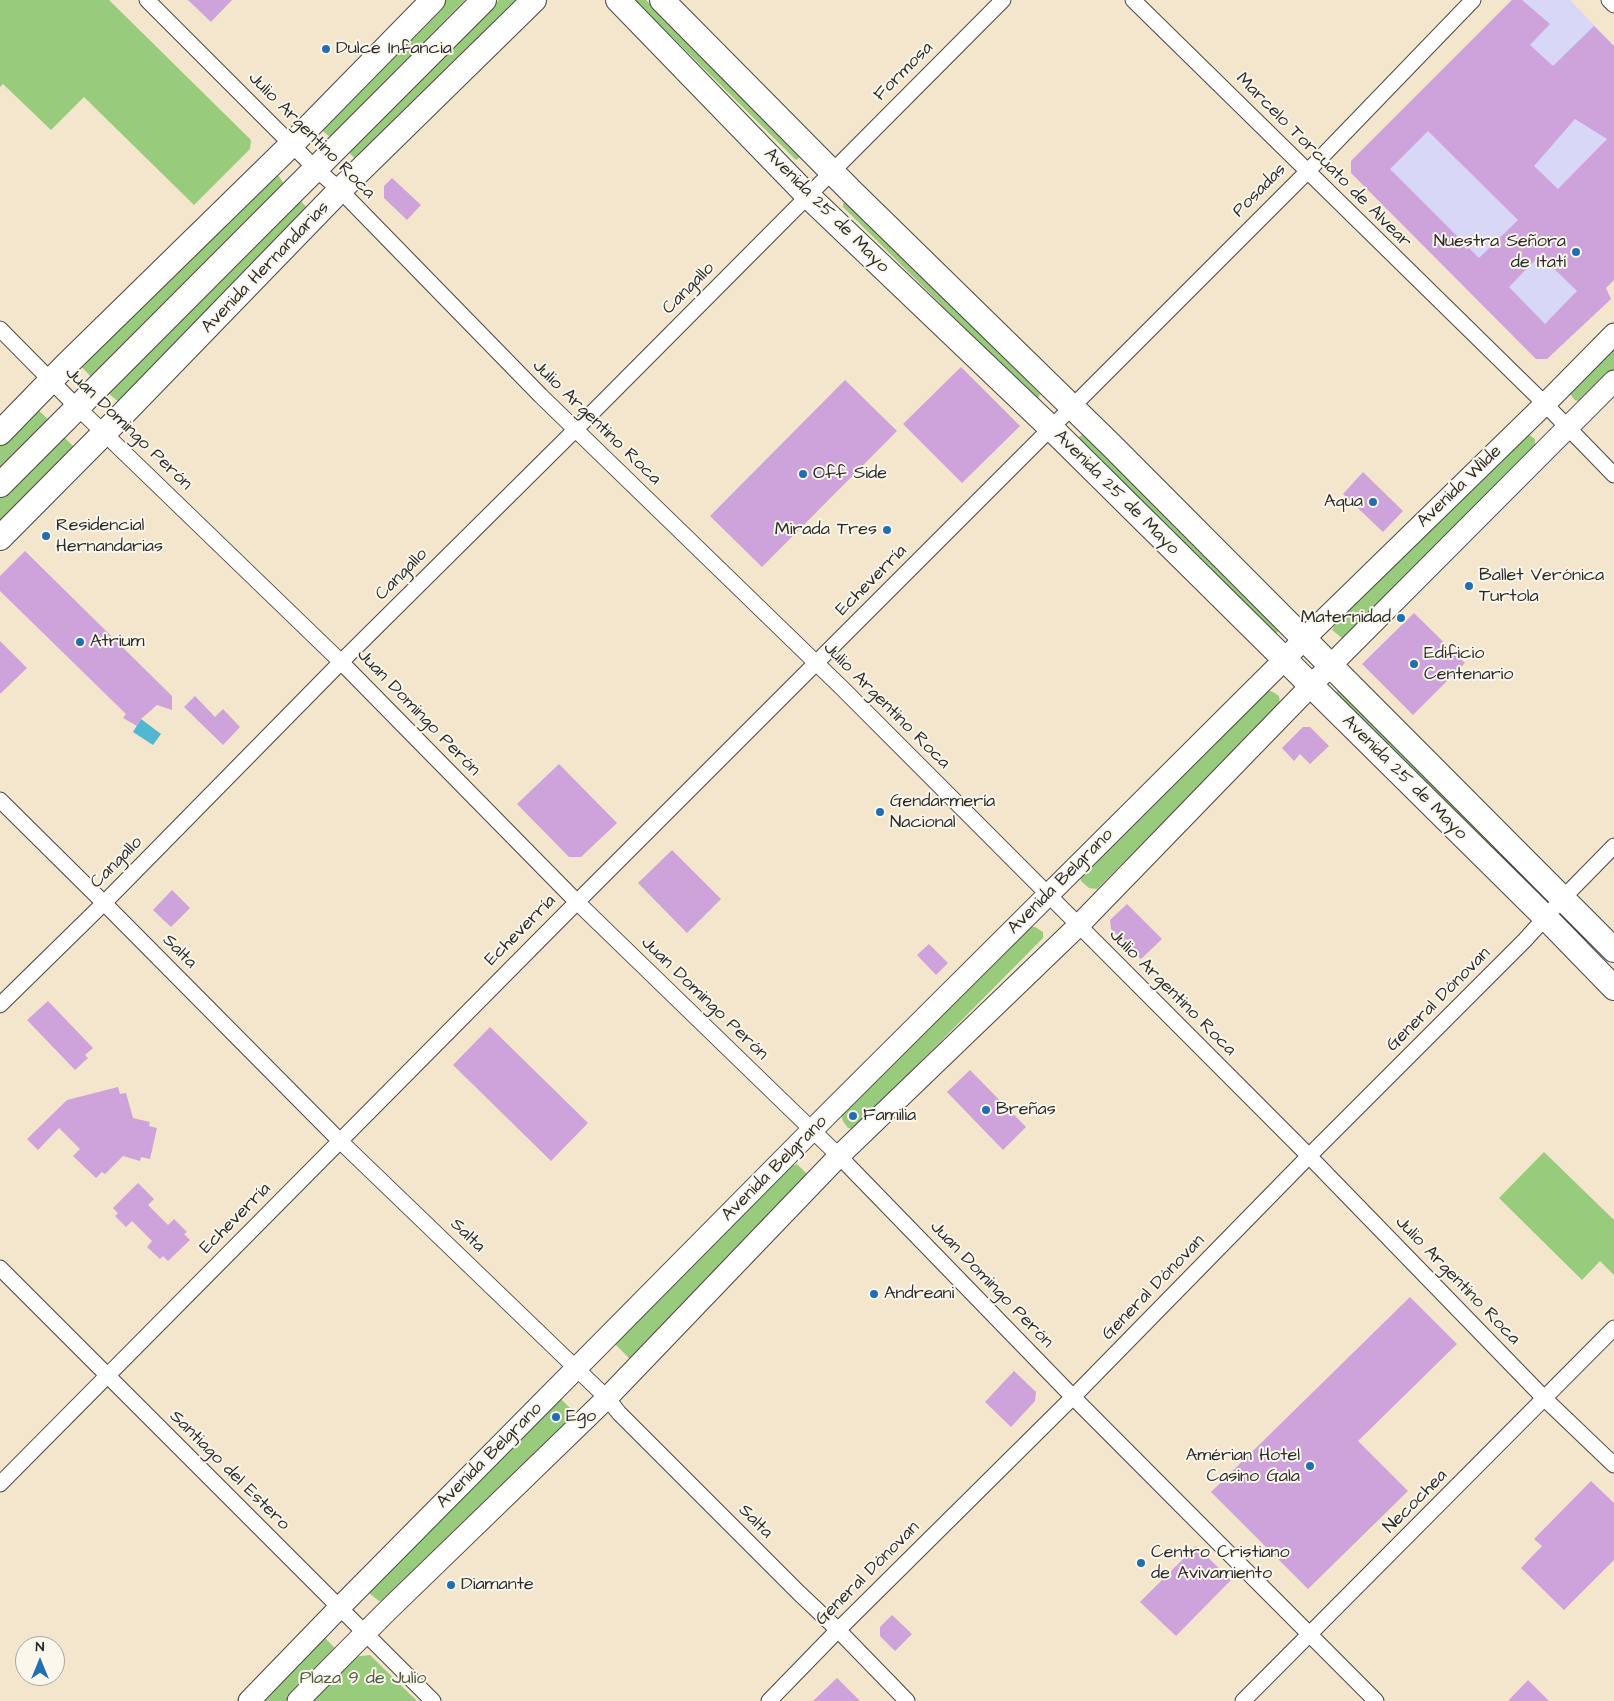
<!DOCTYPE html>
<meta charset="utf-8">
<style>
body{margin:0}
#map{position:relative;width:1614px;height:1701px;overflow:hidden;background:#f3e6cd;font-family:"Architects Daughter",sans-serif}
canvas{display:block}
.north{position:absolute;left:15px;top:1636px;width:50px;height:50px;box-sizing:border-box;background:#fbf7ec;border:1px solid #a8a59f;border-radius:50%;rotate:0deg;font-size:14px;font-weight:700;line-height:20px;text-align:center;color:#2b2b2b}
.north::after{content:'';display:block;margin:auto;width:18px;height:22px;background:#1f6fb2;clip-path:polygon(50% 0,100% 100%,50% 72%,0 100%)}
</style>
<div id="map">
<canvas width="1614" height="1701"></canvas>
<div class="north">N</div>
</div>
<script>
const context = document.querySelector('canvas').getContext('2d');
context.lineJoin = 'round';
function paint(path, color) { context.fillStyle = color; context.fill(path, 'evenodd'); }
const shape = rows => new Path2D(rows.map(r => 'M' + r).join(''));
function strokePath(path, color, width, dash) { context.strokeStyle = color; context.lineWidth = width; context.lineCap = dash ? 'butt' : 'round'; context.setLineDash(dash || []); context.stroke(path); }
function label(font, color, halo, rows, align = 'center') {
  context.font = font + ' "Architects Daughter",sans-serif'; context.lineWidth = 4; context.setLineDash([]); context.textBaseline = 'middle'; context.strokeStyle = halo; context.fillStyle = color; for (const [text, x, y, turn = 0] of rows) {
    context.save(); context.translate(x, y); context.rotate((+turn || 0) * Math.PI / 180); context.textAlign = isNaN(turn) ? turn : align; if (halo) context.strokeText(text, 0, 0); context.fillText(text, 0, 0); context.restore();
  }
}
const built = shape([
 [1512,0,1570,0,1614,46,1614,261,1571,221,1611,299,1547,359,1536,359,1351,161]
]);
const green = shape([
 [0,0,109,0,251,140,250,149,194,205,84,97,51,130,3,84,0,87],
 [442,0,465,0,330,137,318,127],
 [499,0,522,0,358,162,346,149],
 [635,0,646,0,800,157,796,160],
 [275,171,285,185,92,378,79,364],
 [298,198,309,210,120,403,107,392],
 [843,203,848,203,1040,394,1039,397,1036,399,843,207],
 [1614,342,1614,370,1582,402,1575,400,1570,394,1570,387],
 [37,409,49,420,0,470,0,446],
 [1085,433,1279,630,1275,635,1078,438],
 [1527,433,1535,439,1535,447,1350,634,1342,638,1332,630,1336,623],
 [62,435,74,447,0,522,0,498],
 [1266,690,1273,692,1279,696,1280,705,1097,889,1089,888,1081,881,1080,875],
 [1338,690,1537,884,1532,889,1331,698],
 [1030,927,1035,927,1043,932,1043,938,854,1129,848,1128,843,1121,841,1115],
 [1544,1152,1614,1220,1614,1275,1600,1261,1582,1280,1499,1198],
 [797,1164,808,1175,631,1360,615,1344,791,1166],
 [560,1398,575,1413,387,1600,379,1601,369,1593,372,1586],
 [323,1636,337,1650,289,1701,260,1701],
 [370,1655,417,1701,310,1701,353,1657]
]);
const water = shape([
 [141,719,161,734,153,745,133,732]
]);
const building = shape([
 [188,0,232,0,211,22],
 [1512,0,1522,0,1550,24,1530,45,1553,66,1594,26,1614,46,1614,280,1606,288,1611,299,1547,359,1536,359,1351,173,1351,161],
 [1575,119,1607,139,1558,189,1534,166],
 [1428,131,1518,220,1479,258,1390,169],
 [1540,255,1577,291,1545,324,1509,287],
 [392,178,421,205,407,220,384,198,384,186],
 [961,367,1020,426,962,483,903,424],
 [845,380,897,431,762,567,710,516],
 [1363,472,1403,511,1383,532,1343,494],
 [25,551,172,696,172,710,157,705,141,719,137,726,123,718,126,714,0,591,0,576],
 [1414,613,1465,663,1413,715,1362,664],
 [0,641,27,668,0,694],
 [195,696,215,717,223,709,240,727,223,745,184,707],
 [1303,727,1310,727,1329,746,1310,764,1300,754,1294,761,1282,748],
 [559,764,617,823,581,857,569,857,517,804],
 [672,850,721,899,687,933,638,883],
 [172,890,190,908,171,927,153,910],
 [1127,904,1162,939,1141,959,1111,929,1110,920],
 [929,944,948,963,936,975,917,955],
 [48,1001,93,1048,85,1055,88,1058,75,1070,27,1020],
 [490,1027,588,1123,551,1161,453,1065],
 [970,1070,1026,1127,1003,1150,947,1092],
 [118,1087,120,1094,126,1093,133,1118,150,1122,149,1126,157,1128,150,1159,141,1157,140,1161,123,1156,105,1174,102,1172,96,1178,73,1156,80,1149,59,1128,38,1150,27,1139,67,1100],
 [138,1183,154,1199,148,1205,168,1225,174,1219,187,1232,184,1234,190,1240,168,1261,163,1256,160,1259,147,1247,152,1241,132,1221,126,1227,115,1216,118,1213,113,1208],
 [1410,1297,1457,1344,1358,1441,1408,1491,1308,1589,1211,1492],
 [1014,1371,1036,1392,1035,1401,1011,1427,985,1402],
 [1591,1481,1614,1503,1614,1560,1564,1610,1521,1568,1542,1546,1534,1539],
 [1196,1546,1231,1580,1176,1636,1140,1602],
 [892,1615,912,1634,895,1651,880,1636,880,1627],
 [837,1678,860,1701,813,1701],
 [1528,1680,1549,1701,1508,1701]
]);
const minor = shape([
 [147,0,316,169,340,190,541,396,843,689,1309,1156,1545,1399,1614,1465],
 [1133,0,1545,404,1614,475],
 [1609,0,1614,5],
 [0,329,77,407,341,662,577,902,839,1156,1073,1397,1376,1701],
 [0,800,104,903,340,1141,607,1398,619,1413,799,1593,838,1630,907,1701],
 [0,1005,104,903,341,662,576,429,1003,0],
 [0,1268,433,1701],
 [0,1484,577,902,1307,172,1473,0],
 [769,1701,838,1630,1073,1397,1309,1156,1525,940,1563,898,1614,846],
 [1243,1701,1614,1328]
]);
const secondary = shape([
 [249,1701,339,1608,829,1113,1284,660,1304,639,1545,404,1614,334],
 [298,1701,384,1614,607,1398,839,1156,1078,926,1331,665,1614,381]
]);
const primary = shape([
 [618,0,808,196,1051,428,1546,918,1614,988],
 [662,0,851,191,1110,444,1614,950],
 [0,433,66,365,292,144,433,0],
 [0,485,484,0],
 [0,538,121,416,340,190,534,0]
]);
const markers = [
 [326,49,5,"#1f6fb2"],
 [1576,252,5,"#1f6fb2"],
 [803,474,5,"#1f6fb2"],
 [1373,502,5,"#1f6fb2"],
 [887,530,5,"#1f6fb2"],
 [46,536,5,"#1f6fb2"],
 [1469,586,5,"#1f6fb2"],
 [1401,618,5,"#1f6fb2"],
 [80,642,5,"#1f6fb2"],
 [1414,664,5,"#1f6fb2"],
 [880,812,5,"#1f6fb2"],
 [986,1110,5,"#1f6fb2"],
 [853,1116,5,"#1f6fb2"],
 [874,1294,5,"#1f6fb2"],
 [556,1417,5,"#1f6fb2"],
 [1310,1466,5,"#1f6fb2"],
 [1141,1563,5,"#1f6fb2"],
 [451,1585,5,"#1f6fb2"]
];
const poiNames = [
 ["Dulce Infancia",336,49],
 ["Nuestra Señora",1566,242,"right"],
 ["de Itatí",1566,263,"right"],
 ["Off Side",813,474],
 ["Aqua",1363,502,"right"],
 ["Residencial",56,526],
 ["Hernandarias",56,547],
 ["Mirada Tres",877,530,"right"],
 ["Ballet Verónica",1479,576],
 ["Turtola",1479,597],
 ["Maternidad",1391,618,"right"],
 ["Atrium",90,642],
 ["Edificio",1424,654],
 ["Centenario",1424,675],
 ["Gendarmería",890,802],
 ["Nacional",890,823],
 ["Breñas",996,1110],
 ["Familia",863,1116],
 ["Andreani",884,1294],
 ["Ego",566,1417],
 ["Amérian Hotel",1300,1456,"right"],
 ["Casino Gala",1300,1477,"right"],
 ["Centro Cristiano",1151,1553],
 ["de Avivamiento",1151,1574],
 ["Diamante",461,1585]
];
const streetNames = [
 ["Formosa",904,72,-45],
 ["Julio Argentino Roca",311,136,45],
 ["Marcelo Torcuato de Alvear",1323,161,45],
 ["Posadas",1260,191,-45],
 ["Avenida 25 de Mayo",826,211,45],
 ["Avenida Hernandarias",266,268,-46],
 ["Cangallo",689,289,-45],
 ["Julio Argentino Roca",596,423,44],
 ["Juan Domingo Perón",128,429,44],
 ["Avenida Wilde",1460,487,-44],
 ["Avenida 25 de Mayo",1116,493,45],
 ["Cangallo",402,575,-45],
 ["Echeverría",872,581,-45],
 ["Julio Argentino Roca",886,706,45],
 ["Juan Domingo Perón",418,713,46],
 ["Avenida 25 de Mayo",1404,778,45],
 ["Cangallo",117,863,-45],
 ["Avenida Belgrano",1061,882,-45],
 ["Echeverría",521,931,-45],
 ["Salta",179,952,45],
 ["Julio Argentino Roca",1172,993,45],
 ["Juan Domingo Perón",704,999,44],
 ["General Dónovan",1439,1000,-45],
 ["Avenida Belgrano",775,1169,-45],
 ["Echeverría",236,1219,-45],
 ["Salta",467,1236,44],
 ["Julio Argentino Roca",1457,1281,46],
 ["Juan Domingo Perón",991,1285,46],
 ["General Dónovan",1154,1288,-46],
 ["Avenida Belgrano",490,1456,-45],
 ["Santiago del Estero",229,1471,45],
 ["Necochea",1416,1502,-45],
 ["Salta",755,1522,45],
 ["General Dónovan",868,1574,-45]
];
const parkNames = [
 ["Plaza 9 de Julio",363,1679]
];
paint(built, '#d8d7f8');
paint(green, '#98cb7b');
paint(water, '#52b7d1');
paint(building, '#cea2da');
strokePath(minor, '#494743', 17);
strokePath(secondary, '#494743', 23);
strokePath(primary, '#494743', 26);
strokePath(minor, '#fff', 15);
strokePath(secondary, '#fff', 21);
strokePath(primary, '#fff', 24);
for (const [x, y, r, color] of markers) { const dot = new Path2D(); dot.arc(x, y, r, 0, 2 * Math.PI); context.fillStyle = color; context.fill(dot); strokePath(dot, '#fbf7ec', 2); }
label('18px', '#2b2b2b', '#fbf7ec', poiNames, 'left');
label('18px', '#2b2b2b', '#fbf7ec', streetNames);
label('18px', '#4c5b43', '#fbf7ec', parkNames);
</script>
